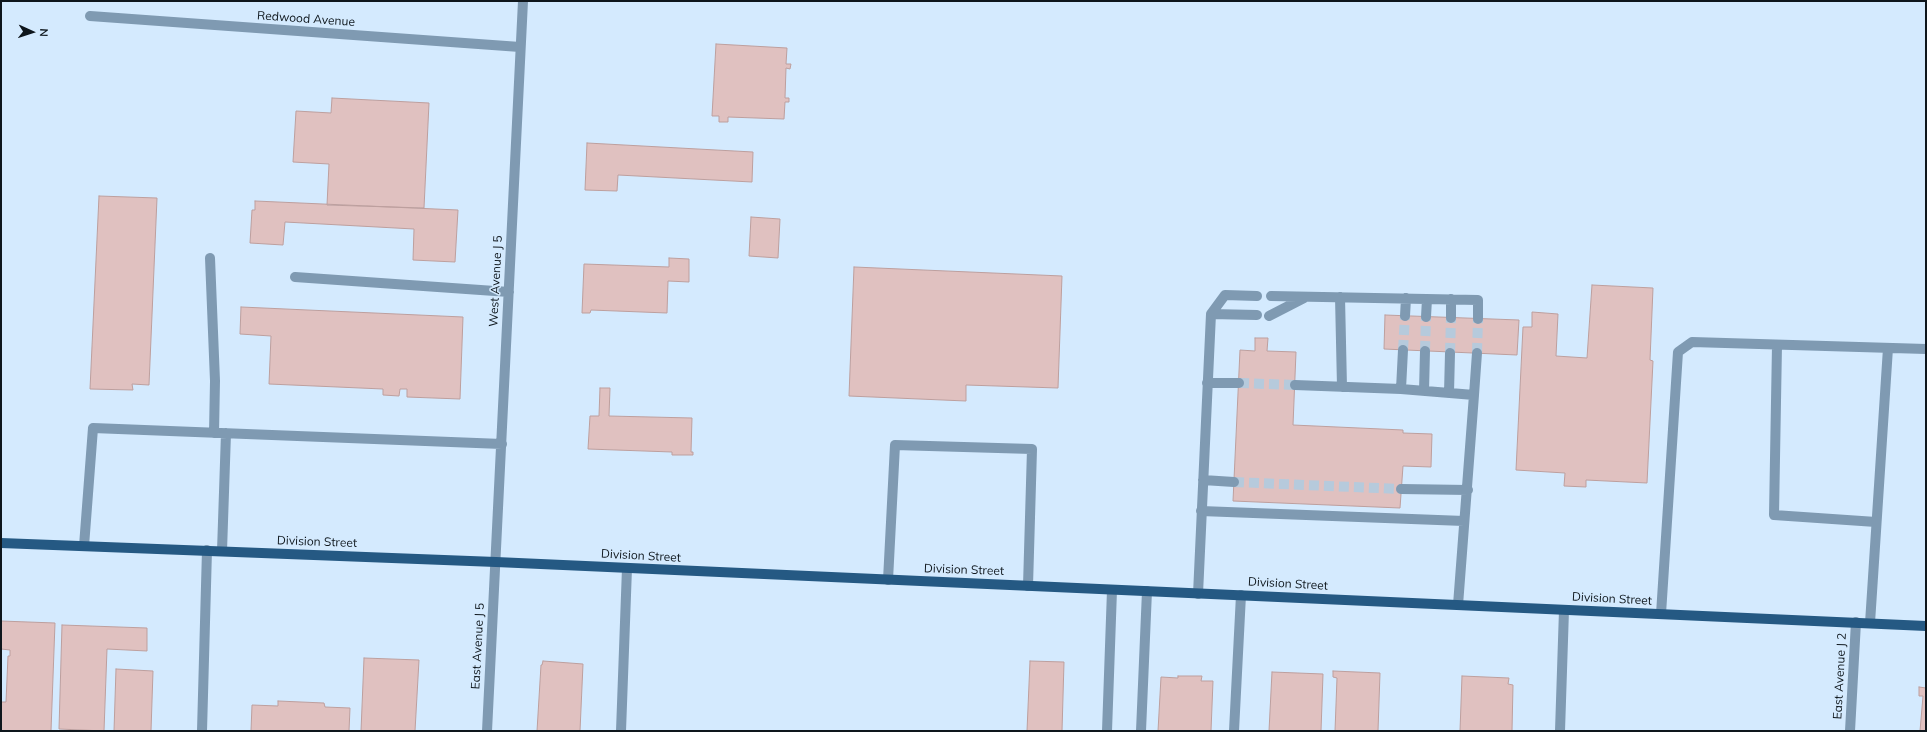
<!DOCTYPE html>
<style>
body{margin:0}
#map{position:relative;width:1927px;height:732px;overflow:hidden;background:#d4eafe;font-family:Mulish,sans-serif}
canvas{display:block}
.frame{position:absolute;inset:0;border:2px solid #0e161c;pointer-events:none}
.north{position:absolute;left:12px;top:12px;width:40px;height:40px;-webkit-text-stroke:3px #d4eafe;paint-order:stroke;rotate:93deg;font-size:11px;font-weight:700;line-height:16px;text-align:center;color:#0e161c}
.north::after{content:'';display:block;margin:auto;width:14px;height:18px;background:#0e161c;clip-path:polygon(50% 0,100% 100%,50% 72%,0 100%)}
</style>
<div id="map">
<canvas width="1927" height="732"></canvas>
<div class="frame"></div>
<div class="north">N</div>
</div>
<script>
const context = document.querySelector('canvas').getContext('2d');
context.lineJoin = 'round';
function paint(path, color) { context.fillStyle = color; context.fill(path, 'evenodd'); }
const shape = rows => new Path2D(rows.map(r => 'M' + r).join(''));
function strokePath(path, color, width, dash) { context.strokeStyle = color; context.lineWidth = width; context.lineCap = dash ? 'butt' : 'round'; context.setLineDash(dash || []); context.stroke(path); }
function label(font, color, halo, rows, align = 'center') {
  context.font = font + ' Mulish,sans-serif'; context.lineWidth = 3; context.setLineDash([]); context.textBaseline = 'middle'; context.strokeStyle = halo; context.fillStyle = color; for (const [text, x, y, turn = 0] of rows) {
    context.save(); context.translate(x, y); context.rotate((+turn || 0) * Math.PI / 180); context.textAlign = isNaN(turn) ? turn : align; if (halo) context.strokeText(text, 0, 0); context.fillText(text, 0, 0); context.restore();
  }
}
const building = shape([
 [716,44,787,48,786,64,791,64,790,69,786,68,785,98,789,98,789,102,785,102,784,119,728,117,728,122,719,122,719,116,712,116,716,44],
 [332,98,429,103,424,208,327,205,329,164,293,162,296,111,331,113,332,98],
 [587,143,753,152,752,182,618,175,617,191,585,190,587,143],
 [99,196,157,198,149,385,132,384,133,390,90,389,99,196],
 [255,201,458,210,455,262,413,260,414,229,285,222,283,245,250,243,252,210,255,210,255,201],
 [751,217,780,219,778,258,749,256,751,217],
 [669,258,689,259,689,282,668,281,667,313,591,310,590,313,582,313,584,264,669,267,669,258],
 [854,267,1062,276,1058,388,966,385,966,401,849,396,854,267],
 [1592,285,1653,288,1650,360,1653,361,1647,483,1586,480,1586,487,1564,486,1565,473,1516,470,1523,327,1532,327,1532,312,1558,314,1556,356,1587,358,1592,285],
 [241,307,463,317,460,399,407,397,407,389,400,389,399,396,383,395,383,389,269,384,271,336,240,334,241,307],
 [1385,315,1519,320,1517,355,1384,349,1385,315],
 [1255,338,1268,338,1267,351,1296,352,1293,425,1403,430,1403,433,1432,434,1431,467,1403,466,1400,508,1233,501,1240,350,1255,351,1255,338],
 [600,388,610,388,609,416,692,418,691,452,693,452,693,455,672,455,672,452,588,449,590,416,599,416,600,388],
 [1,621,55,623,51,731,1,731,1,702,6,702,8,656,10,656,10,650,1,649,1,656,1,621],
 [62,625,147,628,147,651,107,649,104,731,59,729,62,625],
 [364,658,419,660,415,731,361,731,364,658],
 [543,661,583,664,580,731,537,731,541,665,542,665,543,661],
 [1030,661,1064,662,1062,731,1027,731,1030,661],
 [116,669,153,671,151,731,114,731,116,669],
 [1333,671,1380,673,1378,731,1335,731,1337,678,1333,677,1333,671],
 [1272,672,1323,674,1321,731,1269,731,1272,672],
 [1178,676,1202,676,1201,681,1213,681,1211,731,1158,731,1161,677,1178,678,1178,676],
 [1462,676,1509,678,1508,684,1513,685,1512,731,1460,731,1462,676],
 [1919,687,1926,688,1926,731,1920,731,1923,696,1919,696,1919,687],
 [278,701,324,703,325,707,350,708,349,731,251,731,252,705,278,706,278,701]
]);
const minorTunnel = shape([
 [1403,350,1405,316],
 [1425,351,1426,317],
 [1450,353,1451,318],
 [1477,353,1478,319],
 [1239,383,1295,385],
 [1234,482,1401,489]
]);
const minor = shape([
 [90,16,520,47],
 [210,258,215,381,214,433],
 [295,277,509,292],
 [1271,296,1478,300,1478,319],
 [1340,297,1342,387],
 [1451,299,1451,318],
 [1211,314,1257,315],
 [1269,316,1304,298],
 [1405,316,1406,298],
 [1426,317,1427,299],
 [1777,345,1774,515,1876,522],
 [1207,383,1239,383],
 [1295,385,1401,389,1474,395,1458,605],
 [1401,389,1403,350],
 [1424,391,1425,351],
 [1449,393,1450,353],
 [1474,395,1477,353],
 [1203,480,1234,482],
 [1401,489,1468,490],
 [1201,511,1464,521],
 [84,546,93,428,502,444],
 [222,551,226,433],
 [888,580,895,445,1032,449,1028,586],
 [1198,594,1211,314,1225,295,1257,296],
 [1661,614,1678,352,1692,342,1926,349],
 [1870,623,1888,348],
 [202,731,207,550],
 [487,731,523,1],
 [621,731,627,568],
 [1107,731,1112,590],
 [1141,731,1147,591],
 [1234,731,1241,595],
 [1560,731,1564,610],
 [1850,731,1856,622]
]);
const major = shape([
 [1,543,496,562,1926,626]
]);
const streetNames = [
 ["Redwood Avenue",306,19,4],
 ["West Avenue J 5",496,281,-87],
 ["Division Street",317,542,2],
 ["Division Street",641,556,3],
 ["Division Street",964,570,2],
 ["Division Street",1288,584,3],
 ["Division Street",1612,599,3],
 ["East Avenue J 5",478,646,-87],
 ["East Avenue J 2",1840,676,-87]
];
paint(building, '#e0c1c0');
strokePath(building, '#bd9f9e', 1);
strokePath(minorTunnel, '#b6cadc', 10, [10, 5]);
strokePath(minor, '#7f9ab2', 10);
strokePath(major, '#255983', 10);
label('12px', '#0e161c', '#d4eafe', streetNames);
</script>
